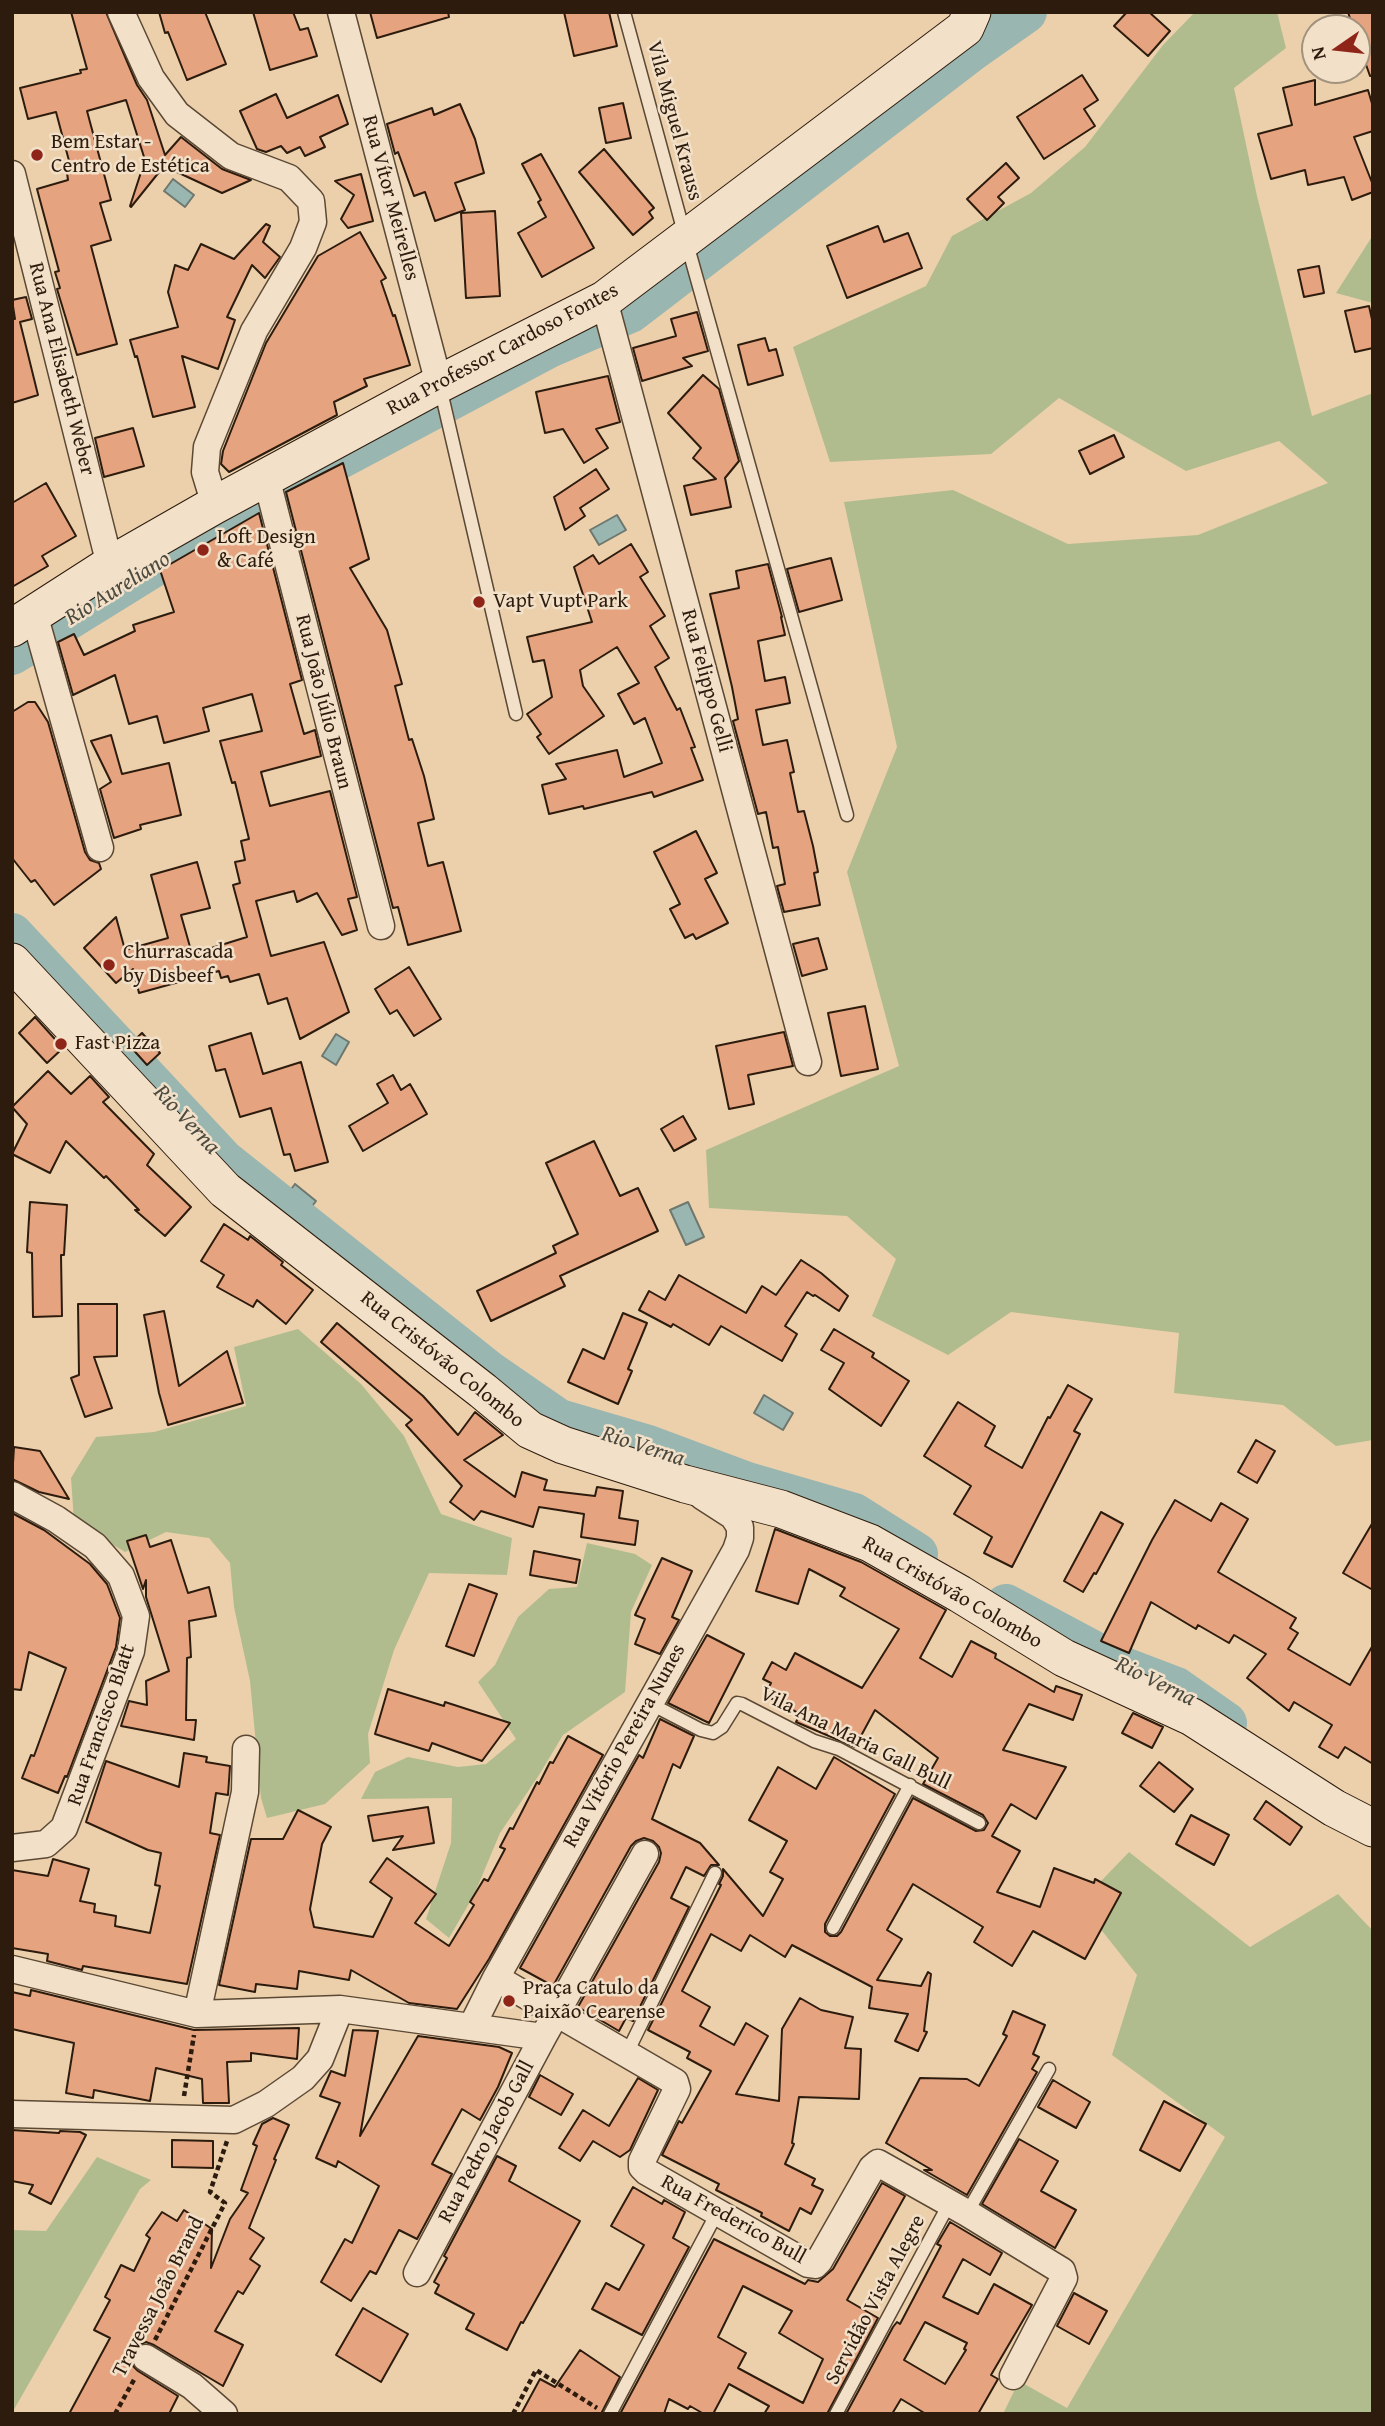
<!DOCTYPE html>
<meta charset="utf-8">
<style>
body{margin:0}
#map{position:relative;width:1385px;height:2426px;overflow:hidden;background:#ebd0ab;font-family:"Gentium Book Plus",serif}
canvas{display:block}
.frame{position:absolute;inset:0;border:14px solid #2d1c0e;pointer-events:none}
.north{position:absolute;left:1301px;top:14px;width:70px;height:70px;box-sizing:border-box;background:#f2e0c8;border:2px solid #a3927e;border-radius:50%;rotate:256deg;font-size:19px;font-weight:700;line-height:28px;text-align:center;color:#2d1c0e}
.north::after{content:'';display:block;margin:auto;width:24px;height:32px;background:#8f2418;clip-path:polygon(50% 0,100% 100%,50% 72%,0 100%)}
</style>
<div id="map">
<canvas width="1385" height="2426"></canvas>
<div class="frame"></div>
<div class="north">N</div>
</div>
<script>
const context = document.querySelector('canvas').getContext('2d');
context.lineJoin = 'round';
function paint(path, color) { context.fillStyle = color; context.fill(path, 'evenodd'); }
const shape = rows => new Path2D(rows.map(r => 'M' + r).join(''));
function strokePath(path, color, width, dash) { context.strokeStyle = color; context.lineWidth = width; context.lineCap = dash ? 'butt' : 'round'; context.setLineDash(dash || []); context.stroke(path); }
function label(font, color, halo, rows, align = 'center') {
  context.font = font + ' "Gentium Book Plus",serif'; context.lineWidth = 5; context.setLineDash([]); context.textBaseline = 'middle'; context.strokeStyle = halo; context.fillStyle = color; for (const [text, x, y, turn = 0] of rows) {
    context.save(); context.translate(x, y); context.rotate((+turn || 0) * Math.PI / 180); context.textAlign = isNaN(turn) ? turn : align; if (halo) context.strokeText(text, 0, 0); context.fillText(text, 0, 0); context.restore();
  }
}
const green = shape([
 [1195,12,1277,12,1286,48,1234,88,1257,196,1312,416,1373,393,1373,1440,1336,1446,1283,1405,1174,1393,1179,1333,1011,1312,948,1355,872,1316,896,1259,847,1216,709,1208,706,1150,899,1066,847,872,897,747,844,502,953,490,1068,544,1198,535,1328,483,1279,441,1186,471,1059,398,991,454,830,462,793,347,926,286,952,236,1031,193,1085,147,1163,45],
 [1373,235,1373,303,1336,293],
 [298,1329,361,1384,404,1436,441,1514,512,1538,507,1575,429,1573,394,1650,368,1734,370,1763,325,1804,267,1818,261,1798,250,1681,234,1607,230,1563,209,1538,166,1532,125,1552,74,1521,71,1478,96,1437,154,1432,246,1406,234,1347],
 [587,1543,635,1554,652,1565,631,1612,625,1692,563,1735,539,1775,500,1833,474,1895,449,1938,426,1919,451,1843,452,1798,361,1799,375,1772,408,1757,458,1767,486,1764,516,1739,478,1682,495,1665,518,1617,549,1589,577,1587],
 [1129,1852,1250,1947,1338,1894,1373,1931,1373,2414,1003,2414,1019,2381,1067,2408,1225,2137,1112,2055,1137,1975,1080,1903],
 [97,2157,151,2180,140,2189,12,2413,12,2230,46,2231]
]);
const water = shape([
 [173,179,194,195,185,207,164,191,173,179],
 [617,515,626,530,599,545,590,530,617,515],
 [336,1034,349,1042,336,1065,322,1056,336,1034],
 [295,1184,316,1201,307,1213,286,1196,295,1184],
 [688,1202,704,1237,686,1245,670,1210,688,1202],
 [764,1395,793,1413,783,1430,754,1413,764,1395]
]);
const river = shape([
 [12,654,259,501,549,347,630,312,972,50,1026,12],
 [12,934,224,1161,488,1371,559,1420,648,1446,747,1483,854,1514,917,1554],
 [1006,1605,1126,1669,1176,1688,1226,1723]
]);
const building = shape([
 [71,12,106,12,137,85,147,100,165,155,181,137,222,169,251,180,222,193,164,166,131,207,130,206,145,160,126,100,87,111,111,200,100,203,111,240,91,246,117,344,77,355,57,289,60,288,55,272,59,271,37,189,68,180,67,173,72,172,56,112,28,119,20,88,81,73,80,70,87,69,71,12],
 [159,12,205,12,226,64,187,80,168,32,165,33,159,12],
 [253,12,293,12,300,30,308,28,317,56,270,70,253,12],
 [370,12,448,12,449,17,377,38,370,12],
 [564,12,609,12,617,46,574,56,564,12],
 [1127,12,1149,12,1170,31,1148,56,1114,26,1127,12],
 [1348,12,1373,12,1373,75,1370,76,1357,39,1357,28,1353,28,1348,12],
 [1082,75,1098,100,1084,109,1095,126,1044,159,1017,117,1082,75],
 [1315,80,1315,105,1368,90,1373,107,1373,131,1354,137,1373,185,1373,192,1352,200,1344,177,1308,185,1305,170,1271,179,1258,134,1292,125,1283,88,1315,80],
 [276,94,287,118,338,95,348,124,320,137,325,147,305,156,300,147,287,153,281,146,266,152,257,149,240,111,276,94],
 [623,103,631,138,606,143,599,108,623,103],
 [460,104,475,139,484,173,455,183,465,210,435,221,425,192,414,196,398,152,395,154,387,124,432,108,434,115,460,104],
 [604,149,654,208,649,212,653,218,633,235,579,172,604,149],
 [541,154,594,248,542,277,518,233,546,217,538,202,541,200,522,164,541,154],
 [1006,163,1019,178,998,197,1004,203,987,220,967,199,1006,163],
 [361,174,373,221,348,228,341,219,354,195,335,181,361,174],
 [495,211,500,296,466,298,461,213,495,211],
 [266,224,270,226,263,242,280,257,265,278,252,265,227,317,235,320,218,369,182,356,195,407,153,417,137,356,135,357,130,340,178,327,168,292,175,265,188,270,201,244,234,259,266,224],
 [878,226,884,242,908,233,922,268,847,298,827,246,878,226],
 [360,232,386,278,381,281,393,316,395,315,410,365,364,379,367,386,334,402,337,415,229,472,221,464,223,451,266,343,318,256,360,232],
 [1319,266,1324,293,1304,297,1298,270,1319,266],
 [26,297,32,319,20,322,38,395,12,403,12,319,15,319,12,300,26,297],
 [1369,306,1373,324,1373,348,1355,352,1345,311,1369,306],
 [697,312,708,351,683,358,692,366,642,381,633,348,676,336,671,319,697,312],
 [765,338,769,351,776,349,783,375,748,385,738,345,765,338],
 [703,375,719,389,739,461,725,478,731,507,691,515,684,486,716,479,693,458,701,448,668,413,703,375],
 [608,376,620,422,596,429,608,448,584,463,563,429,545,433,536,392,608,376],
 [133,428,144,466,104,477,95,438,133,428],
 [1114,435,1124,457,1090,474,1079,451,1114,435],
 [343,463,369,559,350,568,387,630,402,684,395,686,409,740,412,739,424,776,434,819,418,823,428,866,443,862,461,931,408,945,398,907,393,908,286,492,343,463],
 [596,469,609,489,580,508,585,516,565,530,554,497,596,469],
 [46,483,76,536,42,556,48,566,12,587,12,503,46,483],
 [259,513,302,680,290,684,304,734,315,730,321,756,261,772,270,806,330,791,357,897,348,899,357,930,342,935,317,893,297,902,294,891,256,901,271,956,324,942,349,1012,300,1039,287,998,268,1004,259,974,230,982,228,976,221,978,219,971,139,993,133,969,116,983,84,948,116,917,125,950,168,938,151,875,197,862,210,908,181,915,192,954,247,937,233,885,240,883,235,862,245,860,241,841,249,839,235,782,232,783,220,741,262,731,252,694,203,708,209,731,164,743,157,716,129,724,115,675,73,695,58,642,74,634,84,655,135,631,133,625,174,612,160,570,259,513],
 [631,544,648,572,640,577,665,616,650,626,669,658,655,667,677,710,680,708,695,747,691,748,703,780,654,797,652,792,584,809,583,806,549,814,542,785,566,779,556,764,617,750,624,777,662,763,645,718,634,724,618,694,639,683,617,647,580,670,583,686,604,716,549,754,537,737,541,734,527,714,552,697,544,660,533,662,527,637,592,622,574,567,593,555,599,564,631,544],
 [831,558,842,600,799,612,787,569,831,558],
 [768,564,782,617,781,617,785,635,758,641,765,681,785,677,790,703,756,710,763,745,787,740,794,772,790,773,798,812,804,811,813,846,818,872,814,873,820,905,784,912,777,886,785,884,778,847,773,848,766,812,758,814,733,721,738,719,732,687,710,594,739,588,736,571,768,564],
 [28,702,35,702,48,722,85,852,90,860,99,863,101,869,54,905,35,880,31,882,12,858,12,712,28,702],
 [111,735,122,774,169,763,181,815,140,825,141,829,114,838,100,789,111,782,91,741,111,735],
 [696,831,717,873,705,879,728,923,696,939,693,934,685,938,670,909,680,904,654,852,696,831],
 [818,938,827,969,802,976,793,944,818,938],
 [409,967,441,1019,414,1036,397,1010,390,1014,375,989,409,967],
 [865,1006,878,1069,841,1076,828,1013,865,1006],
 [35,1017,63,1048,47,1063,19,1033,35,1017],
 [784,1032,793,1066,748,1075,754,1104,729,1109,716,1046,784,1032],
 [142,1033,160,1053,147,1065,129,1045,142,1033],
 [251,1033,263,1074,301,1062,328,1162,295,1171,290,1154,284,1155,271,1108,240,1117,225,1069,216,1071,209,1046,251,1033],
 [48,1071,71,1094,90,1076,109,1097,103,1102,154,1154,147,1165,191,1207,165,1236,135,1210,139,1210,106,1176,104,1178,66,1141,50,1173,12,1154,27,1124,12,1107,48,1071],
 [393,1075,401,1090,410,1084,427,1114,363,1151,349,1126,388,1103,377,1084,393,1075],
 [683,1116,696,1139,674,1151,661,1129,683,1116],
 [594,1141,620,1196,638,1188,658,1231,560,1276,565,1286,491,1321,477,1291,556,1253,553,1246,578,1234,546,1163,594,1141],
 [30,1202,67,1205,64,1255,61,1255,62,1316,33,1317,32,1253,27,1252,30,1202],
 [224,1224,248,1240,250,1236,283,1262,281,1265,313,1290,286,1324,257,1300,253,1307,217,1287,224,1275,201,1261,224,1224],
 [801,1260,821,1273,848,1296,839,1311,815,1295,813,1296,807,1292,785,1326,797,1334,782,1361,721,1326,709,1345,673,1324,671,1327,639,1310,649,1291,665,1300,679,1275,746,1313,762,1286,776,1295,801,1260],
 [78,1304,117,1304,117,1356,94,1357,112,1408,85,1417,71,1378,79,1375,78,1304],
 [164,1311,179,1386,227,1351,243,1403,168,1425,159,1393,144,1315,164,1311],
 [623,1313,647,1323,628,1369,632,1371,618,1404,568,1382,583,1349,604,1359,623,1313],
 [337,1323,423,1396,458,1435,475,1412,503,1435,464,1460,515,1497,522,1472,547,1480,544,1490,595,1496,597,1487,623,1491,619,1518,638,1521,635,1545,581,1537,584,1514,539,1507,533,1527,481,1511,474,1520,450,1502,462,1486,406,1425,412,1420,321,1342,337,1323],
 [834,1329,874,1353,872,1357,909,1381,881,1426,829,1389,844,1363,821,1350,834,1329],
 [1068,1385,1092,1399,1074,1431,1080,1434,1012,1567,984,1553,992,1537,954,1514,971,1486,924,1456,958,1402,995,1426,985,1446,1022,1468,1048,1417,1050,1418,1068,1385],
 [1256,1440,1275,1451,1257,1483,1238,1472,1256,1440],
 [14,1447,40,1451,69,1499,39,1492,12,1479,14,1447],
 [1175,1500,1211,1521,1221,1503,1248,1519,1218,1572,1296,1618,1290,1628,1298,1633,1288,1649,1350,1685,1373,1645,1373,1764,1345,1747,1338,1758,1319,1747,1332,1725,1294,1702,1289,1711,1247,1678,1266,1654,1234,1635,1229,1643,1198,1625,1196,1629,1151,1602,1129,1653,1101,1641,1152,1540,1175,1500],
 [1101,1512,1123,1524,1096,1574,1094,1573,1083,1592,1064,1581,1101,1512],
 [12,1513,44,1530,90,1564,107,1584,120,1618,116,1647,67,1777,65,1776,58,1793,22,1778,31,1755,34,1756,66,1668,29,1652,21,1690,12,1689,12,1513],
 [1373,1522,1373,1590,1343,1573,1373,1522],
 [775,1529,861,1562,946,1610,920,1658,952,1677,971,1641,996,1654,995,1658,1054,1692,1056,1686,1082,1695,1073,1720,1029,1704,1003,1750,1066,1767,1036,1819,1011,1804,992,1836,1020,1851,997,1892,1040,1907,1054,1868,1094,1883,1095,1879,1121,1893,1085,1959,1033,1931,1012,1966,974,1942,983,1927,913,1884,887,1930,902,1939,877,1980,921,1986,928,1972,931,1974,924,2031,927,2032,918,2051,895,2041,908,2014,869,2008,872,1987,792,1945,785,1957,750,1935,741,1951,711,1934,682,1991,710,2007,700,2026,734,2045,746,2023,768,2036,736,2094,779,2101,782,2029,800,1998,821,2010,853,2017,845,2048,861,2049,859,2099,799,2097,792,2143,794,2144,785,2164,815,2179,812,2185,823,2190,811,2214,800,2208,789,2231,761,2216,762,2213,716,2190,719,2184,662,2155,679,2121,682,2123,711,2071,687,2058,690,2052,648,2030,721,1885,719,1884,723,1876,723,1869,763,1916,783,1879,770,1872,787,1841,749,1820,778,1767,816,1789,834,1757,895,1794,825,1924,825,1932,830,1936,837,1936,841,1932,913,1798,976,1831,984,1830,988,1823,983,1815,923,1784,938,1758,875,1710,855,1747,796,1722,800,1714,765,1695,771,1683,763,1679,772,1662,786,1670,795,1653,862,1688,899,1629,840,1596,845,1588,809,1569,798,1604,756,1591,775,1529],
 [146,1535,150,1547,171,1540,188,1593,209,1587,216,1616,189,1621,191,1657,187,1658,186,1720,196,1720,194,1740,121,1726,129,1701,147,1705,146,1681,169,1671,146,1597,146,1580,143,1589,127,1541,146,1535],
 [534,1551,580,1560,576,1583,530,1575,534,1551],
 [662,1558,692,1571,672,1617,679,1620,660,1654,635,1644,645,1619,635,1615,662,1558],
 [469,1584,497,1594,474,1656,446,1646,469,1584],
 [707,1635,744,1654,709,1723,668,1703,707,1635],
 [388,1689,444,1706,445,1702,510,1723,482,1761,432,1743,429,1751,375,1734,388,1689],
 [1133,1713,1163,1727,1152,1748,1122,1733,1133,1713],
 [660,1719,694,1736,680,1768,673,1764,652,1819,700,1843,719,1865,711,1865,704,1876,686,1867,671,1898,689,1907,633,2021,626,2018,619,2031,578,2007,659,1862,661,1853,659,1847,653,1841,644,1838,636,1841,631,1846,553,1986,520,1968,639,1755,643,1758,660,1719],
 [568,1736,603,1755,489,1959,457,2009,409,2003,351,1970,349,1980,299,1971,297,1989,256,1984,255,1992,219,1985,251,1839,283,1839,298,1810,331,1827,322,1844,310,1909,314,1927,373,1937,392,1898,370,1882,387,1858,436,1894,415,1923,449,1946,474,1905,470,1902,484,1879,488,1881,505,1849,500,1847,510,1828,513,1829,537,1782,539,1784,550,1762,553,1763,568,1736],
 [184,1753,207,1757,206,1762,230,1766,228,1795,216,1793,210,1833,220,1835,187,1984,83,1966,82,1970,47,1961,48,1954,12,1948,12,1870,48,1876,53,1859,89,1869,80,1901,95,1904,94,1912,116,1916,115,1926,150,1933,160,1886,155,1885,161,1853,148,1850,86,1822,106,1761,179,1787,184,1753],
 [1159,1762,1193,1789,1174,1812,1140,1786,1159,1762],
 [1266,1801,1302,1827,1290,1845,1254,1819,1266,1801],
 [428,1807,434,1843,393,1850,403,1836,373,1841,368,1816,428,1807],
 [1191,1815,1229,1835,1214,1865,1176,1844,1191,1815],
 [31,1990,194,2030,299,2028,297,2059,251,2053,251,2061,227,2062,229,2103,203,2103,202,2079,156,2068,150,2101,94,2090,93,2098,66,2093,74,2043,12,2029,12,1992,30,1996,31,1990],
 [1013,2011,1045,2025,1033,2054,1039,2057,1032,2069,1037,2072,967,2195,924,2170,932,2170,886,2143,920,2078,967,2079,979,2086,1007,2036,1003,2034,1013,2011],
 [353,2030,378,2031,360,2136,418,2036,499,2047,512,2053,498,2087,480,2120,462,2109,432,2164,452,2174,417,2239,399,2230,376,2274,370,2271,351,2301,321,2282,345,2239,352,2243,379,2186,338,2161,336,2167,316,2158,340,2103,320,2096,331,2071,345,2076,353,2030],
 [540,2075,573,2094,561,2115,529,2097,540,2075],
 [638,2078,658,2090,630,2150,620,2157,593,2141,580,2161,559,2148,583,2110,609,2126,638,2078],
 [1053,2080,1090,2102,1076,2128,1038,2107,1053,2080],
 [1164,2101,1206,2124,1180,2171,1140,2150,1164,2101],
 [273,2118,289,2125,274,2159,276,2160,249,2228,264,2238,250,2259,260,2266,243,2294,238,2291,215,2331,243,2345,223,2386,154,2345,146,2342,138,2345,132,2350,130,2358,132,2365,138,2371,178,2396,169,2414,69,2414,110,2338,94,2330,110,2300,105,2297,121,2265,134,2271,150,2238,146,2235,162,2212,177,2221,184,2210,212,2229,211,2268,230,2219,248,2193,241,2190,257,2146,253,2144,262,2124,273,2118],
 [12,2130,59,2133,60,2131,80,2132,86,2135,51,2204,29,2193,33,2185,12,2181,12,2130],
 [1019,2139,1058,2161,1041,2191,1076,2210,1055,2248,982,2204,1019,2139],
 [172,2140,213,2141,213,2168,172,2167,172,2140],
 [497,2156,516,2166,509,2181,580,2221,523,2323,521,2322,507,2350,466,2329,474,2314,435,2293,439,2285,434,2282,447,2258,444,2256,497,2156],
 [882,2183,905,2196,847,2300,878,2318,827,2414,764,2414,769,2406,729,2384,713,2414,704,2414,690,2406,688,2409,669,2399,664,2414,620,2414,714,2239,805,2284,808,2280,818,2282,833,2269,882,2183],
 [743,2286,792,2311,779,2333,823,2359,803,2403,738,2368,746,2353,718,2337,743,2286],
 [633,2187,662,2204,664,2200,685,2212,673,2238,689,2247,642,2335,592,2309,606,2283,619,2290,644,2245,611,2226,633,2187],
 [950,2222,1002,2253,990,2275,963,2259,943,2297,978,2314,994,2284,1032,2305,991,2375,998,2379,978,2414,926,2414,901,2399,892,2414,846,2414,893,2327,897,2322,900,2324,941,2246,937,2244,950,2222],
 [925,2322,967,2343,964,2349,966,2350,945,2384,904,2360,925,2322],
 [1074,2293,1107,2311,1089,2344,1057,2326,1074,2293],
 [363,2308,408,2334,381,2382,336,2355,363,2308],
 [580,2350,620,2377,601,2414,521,2414,540,2379,555,2387,580,2350]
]);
const path = shape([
 [184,2096,194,2035],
 [155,2340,225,2203,210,2192,227,2141],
 [115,2414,135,2378],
 [513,2414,536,2370,597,2408]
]);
const service = shape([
 [624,12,686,240,847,815],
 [440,387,516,714],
 [649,1703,701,1730,713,1733,722,1727,737,1703,742,1704,814,1741,839,1749,979,1823],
 [833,1928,910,1785],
 [627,2053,715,1873],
 [967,2213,1049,2069],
 [610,2414,717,2213],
 [836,2414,949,2204]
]);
const minor = shape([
 [121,12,151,78,177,114,231,156,289,178,311,201,313,222,303,248,254,331,207,447,205,472,215,505],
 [341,12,439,384],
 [12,174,110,565],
 [604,300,808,1062],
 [266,477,381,926],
 [34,614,100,848],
 [12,1495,56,1519,95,1546,121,1576,136,1616,131,1651,64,1828,46,1844,12,1848],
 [12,1969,197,2014,340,2009,543,2037],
 [496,1978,675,2082,677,2089,642,2161,642,2167,647,2172,808,2264,815,2265,819,2261,872,2168,878,2163,967,2213,1062,2271,1064,2278,1013,2376],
 [197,2014,245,1792,246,1749],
 [472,2026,496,1978,736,1550,740,1538,740,1527,733,1516,702,1496],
 [12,2114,234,2120,266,2104,303,2078,320,2059,340,2009],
 [417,2273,543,2037,645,1854],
 [146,2358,192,2386,224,2414]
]);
const secondary = shape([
 [12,628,110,565,215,505,439,384,604,300,965,28,972,12],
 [12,962,225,1190,483,1391,530,1430,563,1445,685,1484,781,1509,870,1543,960,1594,1064,1658,1192,1717,1334,1808,1373,1828]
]);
const markers = [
 [37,155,7,"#8f2418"],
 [203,550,7,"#8f2418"],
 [479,602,7,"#8f2418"],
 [109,965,7,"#8f2418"],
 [61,1044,7,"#8f2418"],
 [509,2001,7,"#8f2418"]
];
const streetNames = [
 ["Vila Miguel Krauss",674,121,75],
 ["Rua Vítor Meirelles",390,198,75],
 ["Rua Professor Cardoso Fontes",503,350,-28],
 ["Rua Ana Elisabeth Weber",61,369,76],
 ["Rua Felippo Gelli",706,681,75],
 ["Rua João Júlio Braun",323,702,76],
 ["Rua Cristóvão Colombo",442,1360,39],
 ["Rua Cristóvão Colombo",952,1593,30],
 ["Rua Francisco Blatt",102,1725,-71],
 ["Vila Ana Maria Gall Bull",855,1739,26],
 ["Rua Vitório Pereira Nunes",625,1746,-61],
 ["Rua Pedro Jacob Gall",487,2142,-62],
 ["Rua Frederico Bull",733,2220,29],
 ["Travessa João Brand",159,2297,-63],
 ["Servidão Vista Alegre",876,2300,-62]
];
const poiNames = [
 ["Bem Estar -",51,143],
 ["Centro de Estética",51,167],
 ["Loft Design",217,538],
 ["& Café",217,562],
 ["Vapt Vupt Park",493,602],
 ["Churrascada",123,953],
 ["by Disbeef",123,977],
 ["Fast Pizza",75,1044],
 ["Praça Catulo da",523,1989],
 ["Paixão Cearense",523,2013]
];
const waterNames = [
 ["Rio Aureliano",118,589,-32],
 ["Rio Verna",186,1120,47],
 ["Rio Verna",643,1447,18],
 ["Rio Verna",1155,1682,26]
];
paint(green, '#b1bc8e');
paint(water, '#99b6b0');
strokePath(water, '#6e786f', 2);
strokePath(river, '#99b6b0', 42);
paint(building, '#e5a37f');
strokePath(building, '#2d1c0e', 2);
strokePath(service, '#5c4935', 15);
strokePath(minor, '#5c4935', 29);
strokePath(secondary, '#2d1c0e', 39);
strokePath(path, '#2d1c0e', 4.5, [5, 3.5]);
strokePath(service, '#f2e0c8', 12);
strokePath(minor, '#f2e0c8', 26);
strokePath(secondary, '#f2e0c8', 37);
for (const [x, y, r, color] of markers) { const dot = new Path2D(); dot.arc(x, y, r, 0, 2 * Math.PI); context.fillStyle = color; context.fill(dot); strokePath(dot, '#f2e0c8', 2.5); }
label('21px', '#2d1c0e', '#f2e0c8', streetNames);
label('21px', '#2d1c0e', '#f2e0c8', poiNames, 'left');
label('italic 23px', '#4d4a3f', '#f2e0c8', waterNames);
</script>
